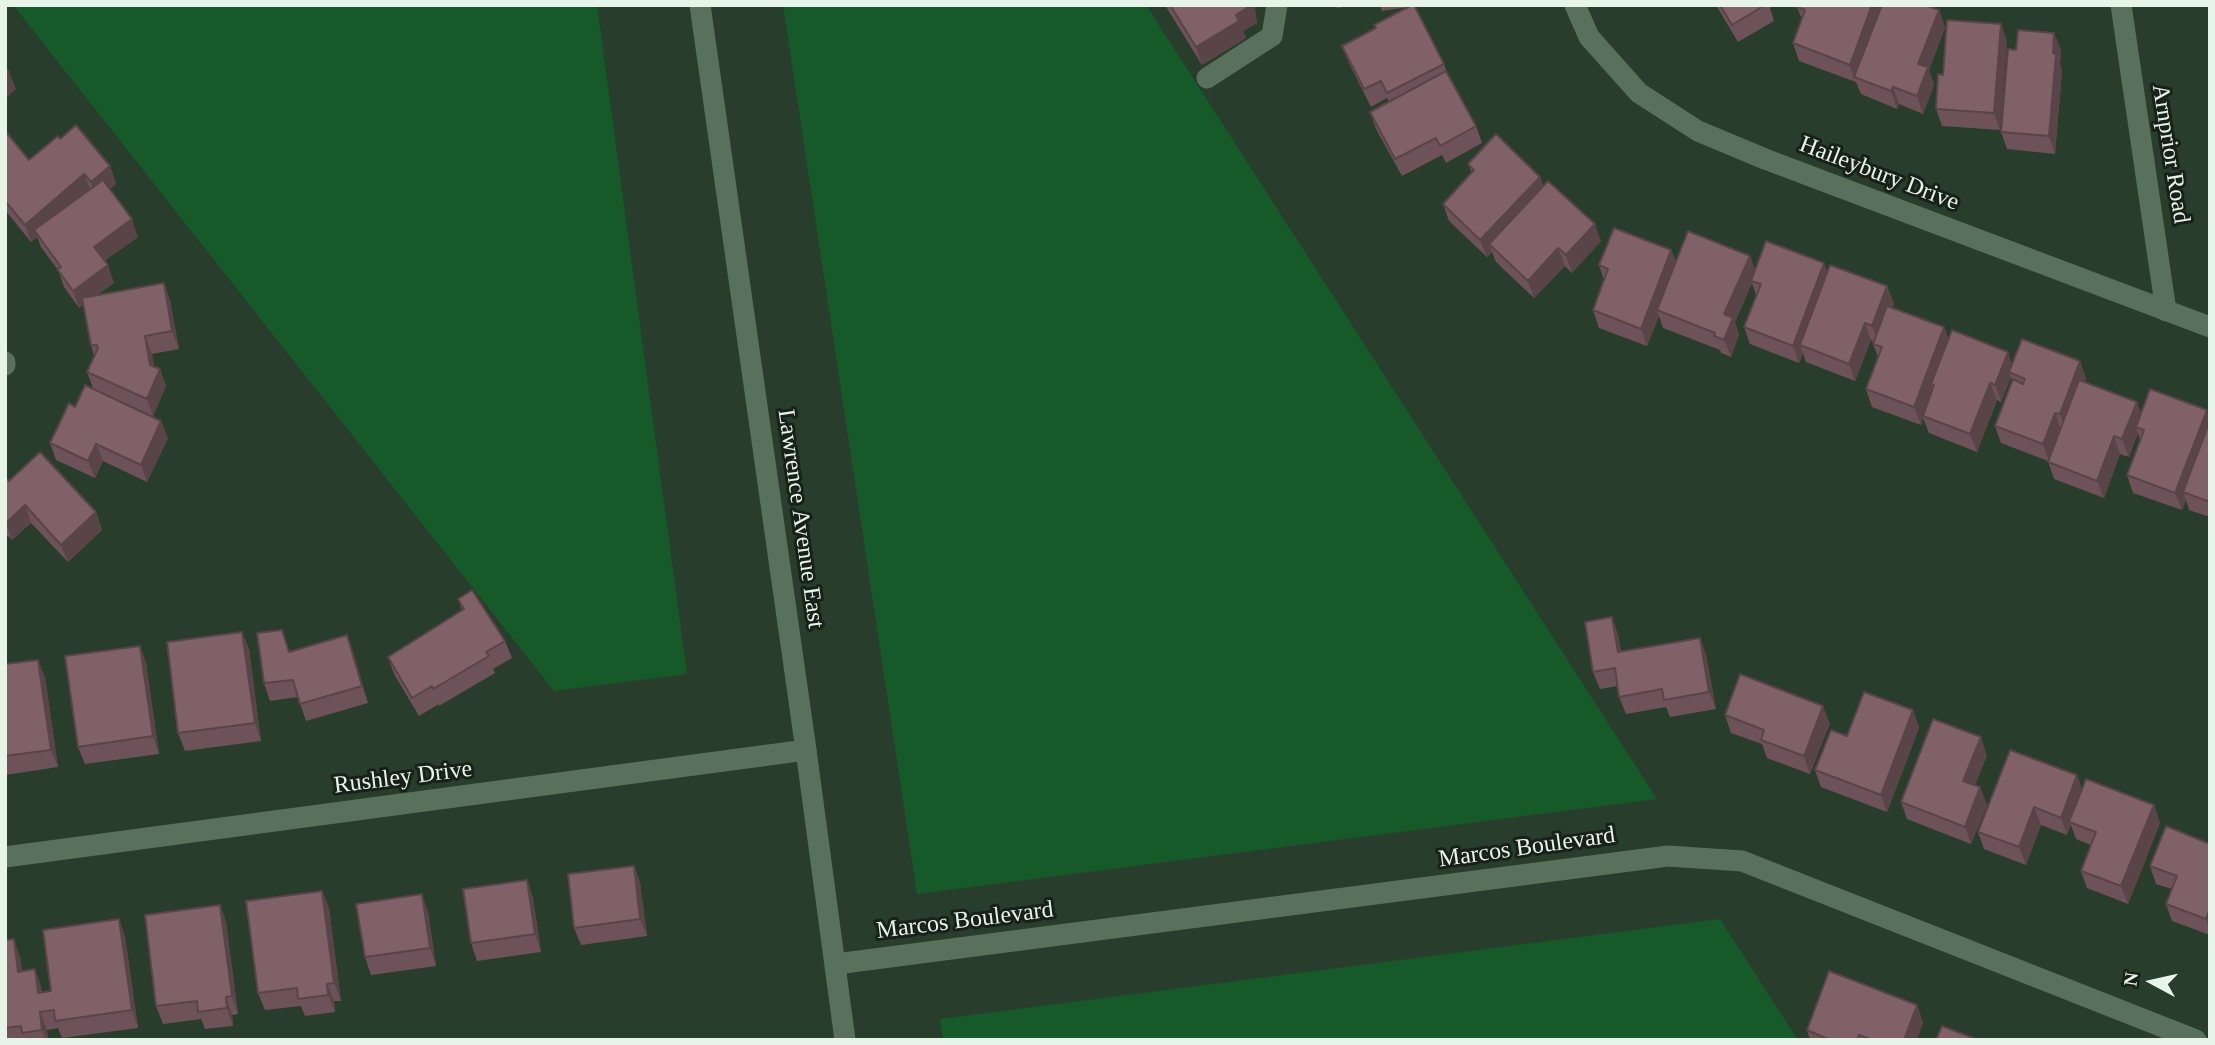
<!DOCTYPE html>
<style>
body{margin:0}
#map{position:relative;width:2215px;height:1045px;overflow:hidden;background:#283d2b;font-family:Georgia,serif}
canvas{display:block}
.frame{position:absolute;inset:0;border:7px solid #e7f4e8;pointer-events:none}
.north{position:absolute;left:2117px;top:947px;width:70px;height:70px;-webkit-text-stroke:5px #182119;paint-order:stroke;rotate:278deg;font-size:19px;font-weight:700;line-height:28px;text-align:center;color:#e7f4e8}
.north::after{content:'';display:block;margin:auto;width:24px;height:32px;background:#e7f4e8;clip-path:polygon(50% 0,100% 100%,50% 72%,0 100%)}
</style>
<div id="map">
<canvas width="2215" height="1045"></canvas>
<div class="frame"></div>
<div class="north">N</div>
</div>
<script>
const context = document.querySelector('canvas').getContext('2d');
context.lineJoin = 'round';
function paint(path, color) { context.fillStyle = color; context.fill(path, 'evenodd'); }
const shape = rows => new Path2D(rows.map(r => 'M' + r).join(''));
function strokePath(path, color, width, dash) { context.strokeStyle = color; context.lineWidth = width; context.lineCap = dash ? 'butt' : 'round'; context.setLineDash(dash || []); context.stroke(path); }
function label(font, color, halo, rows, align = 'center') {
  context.font = font + ' Georgia,serif'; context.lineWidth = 6; context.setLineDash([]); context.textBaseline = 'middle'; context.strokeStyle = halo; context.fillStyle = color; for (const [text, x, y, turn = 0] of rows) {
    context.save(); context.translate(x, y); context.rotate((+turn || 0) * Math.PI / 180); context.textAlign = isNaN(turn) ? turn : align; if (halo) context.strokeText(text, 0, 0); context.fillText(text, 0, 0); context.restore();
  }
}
const green = shape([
 [13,5,597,5,687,674,554,691],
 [783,5,1146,5,1657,799,917,894],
 [1720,919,1798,1040,943,1040,940,1019]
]);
const street = shape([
 [1575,5,1589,37,1639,93,1698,131,1765,159,2210,327],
 [2121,5,2166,311],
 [1207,78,1272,36,1277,5],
 [5,362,5,365],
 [5,857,806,750],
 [836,964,1668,856,1742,861,2196,1040]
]);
const secondary = shape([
 [700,5,806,750,845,1040]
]);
const wall = shape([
 [1165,5,1254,5,1257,23,1243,31,1246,38,1202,65],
 [1336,5,1354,5,1337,8],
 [1380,5,1420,5,1414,6,1444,64,1448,75,1476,126,1482,143,1446,163,1442,155,1402,176,1376,129,1370,112,1389,102,1387,98,1371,107,1349,63,1342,46,1375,28,1374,25,1409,7,1382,11],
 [1716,5,1774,5,1770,8,1774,21,1738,42],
 [1797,7,1939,10,1945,28,1929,70,1934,85,1923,114,1899,104,1897,109,1861,94,1856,82,1799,61,1793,43,1802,19],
 [2054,33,2061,50,2060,64,2062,71,2055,154,2007,149,2001,132,2016,50],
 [2007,41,2000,130,1942,126,1936,109,1943,75],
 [5,133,29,160,60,139,110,166,116,184,110,189,138,237,104,261,114,283,97,295,164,283,170,301,179,349,152,354,154,366,160,369,166,386,153,416,127,404,161,421,168,438,147,482,103,461,95,478,56,460,50,443,75,407,93,388,87,372,94,356,91,345,83,305,79,308,64,287,58,270,41,247,37,237,31,242,5,210],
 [1468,164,1544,186,1601,241,1572,273,1565,266,1534,298,1496,262,1492,252,1487,257,1449,221,1443,204,1472,173],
 [1671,250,1676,262,1750,256,1755,270,1824,263,1827,272,1887,286,1894,304,1892,308,1948,338,2012,365,2080,361,2086,379,2085,382,2141,413,2210,419,2210,517,2189,510,2186,500,2182,510,2133,493,2127,475,2140,440,2138,433,2129,457,2120,454,2104,498,2054,479,2048,461,2001,443,1995,426,2012,381,2011,377,2001,402,1997,400,1977,452,1929,433,1923,418,1921,425,1872,407,1866,389,1878,357,1873,344,1874,342,1871,340,1855,381,1806,362,1803,353,1799,363,1750,344,1744,327,1756,295,1752,283,1735,322,1739,335,1731,357,1721,353,1720,350,1663,328,1659,316,1647,346,1599,328,1593,310,1604,280,1599,265],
 [5,477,9,481,96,512,102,530,68,562,31,523,12,540,5,533],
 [458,599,505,641,512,658,493,669,495,673,439,706,439,704,419,716,394,674,388,657,462,610],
 [1612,617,1618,635,1621,651,1700,638,1706,655,1716,709,1670,717,1666,707,1626,714,1619,697,1618,686,1600,689,1593,672],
 [242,632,249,649,261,741,185,751,178,733],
 [347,635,353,652,368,703,306,721,298,697,270,701,264,683,290,651],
 [140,646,146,663,159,754,85,764,78,747],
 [5,664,45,677,58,767,5,775],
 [1913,710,1919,728,1887,812,1821,787,1815,770,1847,736],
 [1725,715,1830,723,1810,774,1767,758,1762,744,1731,733],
 [1987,755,1975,785,1980,787,1987,805,1971,844,1907,819,1901,802],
 [2077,775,2082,790,2154,805,2160,823,2128,904,2087,888,2081,871,2091,845,2076,839,2071,825,2067,835,2041,825,2026,865,1984,849,1978,832],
 [2210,844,2210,935,2172,921,2166,904,2172,889,2156,884,2150,866],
 [634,866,640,883,647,936,581,945,574,928],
 [527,880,533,898,541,952,477,961,471,943],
 [322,891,329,908,341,1001,334,1001,335,1012,305,1016,301,1006,265,1010,258,993],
 [220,905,226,922,238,1014,232,1015,233,1026,205,1029,201,1019,163,1024,156,1006],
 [428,912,436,966,371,975,365,957],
 [119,919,125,937,138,1028,62,1038,58,1028,47,1030,48,1040,5,1040,5,940,20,957,22,971,35,969,41,987,42,993,51,991],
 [1917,1005,1923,1023,1917,1040,1810,1040,1807,1030]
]);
const shadedWall = shape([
 [1250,5,1254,5,1255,8,1257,23,1243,31,1246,38,1202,65,1196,47,1236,15],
 [1872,5,1884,5,1854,77,1856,83,1850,65],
 [1939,10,1945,28,1929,70,1934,85,1923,114,1917,96,1918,64],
 [2001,24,2007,41,2000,130,1994,113],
 [2054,33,2061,50,2060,64,2062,71,2055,154,2049,136],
 [9,72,16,89,5,99,5,76],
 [1893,87,1899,104,1897,109,1891,91],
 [110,166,116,184,97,200,91,182],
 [84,174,91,192,34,230,37,237,31,242,25,225],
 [1540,177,1547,194,1489,244,1492,252,1487,257,1480,240],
 [132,219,138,237,100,264,94,247],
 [1595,224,1601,241,1572,273,1566,255],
 [1558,248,1565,266,1534,298,1528,281],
 [1671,250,1677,267,1657,310,1659,316,1647,346,1641,329],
 [1750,256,1756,273,1751,281,1752,283,1735,322,1739,335,1731,357,1724,340,1724,314],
 [1824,263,1830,281,1800,345,1803,353,1799,363,1793,346],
 [108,265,114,283,79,308,73,291],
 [164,283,170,301,179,349,172,331],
 [1887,286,1894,304,1879,344,1872,326],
 [1865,323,1871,340,1855,381,1849,364],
 [1944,327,1951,345,1934,385,1931,384,1933,391,1923,416,1923,418,1921,425,1914,407],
 [145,336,152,354,156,378,160,369,166,386,153,416,147,399,150,365],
 [2008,352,2014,370,2009,372,2011,377,2001,402,1995,385],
 [2080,361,2086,379,2066,432,2060,414],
 [1990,383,1997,400,1977,452,1970,434],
 [2137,402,2143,419,2136,427,2138,433,2129,457,2122,439],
 [2207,410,2210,419,2210,436,2183,492,2186,500,2182,510,2175,493],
 [2055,413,2061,430,2049,462,2043,444],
 [161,421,168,438,147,482,141,465],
 [2114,436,2120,454,2104,498,2097,481],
 [96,444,103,461,95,478,88,461],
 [25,505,31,523,12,540,6,523],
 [96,512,102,530,68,562,61,545],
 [1612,617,1618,635,1624,669,1618,652],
 [242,632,249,649,261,741,255,723],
 [347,635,353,652,368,703,362,686],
 [1700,638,1706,655,1716,709,1709,692],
 [140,646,146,663,159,754,153,736],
 [38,660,45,677,58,767,51,750],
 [1823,706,1830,723,1810,774,1804,756],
 [1913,710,1919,728,1887,812,1881,795],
 [1981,737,1987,755,1970,798,1963,781],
 [2077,775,2083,793,2069,822,2071,825,2067,835,2061,818],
 [1980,787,1987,805,1971,844,1965,827],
 [2154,805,2160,823,2128,904,2121,886],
 [2034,807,2041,825,2026,865,2019,847],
 [634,866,640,883,647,936,640,919],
 [527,880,533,898,541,952,535,934],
 [322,891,329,908,341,1001,334,983],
 [422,894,428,912,436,966,430,948],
 [220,905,226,922,238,1014,232,996],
 [2210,908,2210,930,2206,919],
 [119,919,125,937,138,1028,132,1010],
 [14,939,20,957,24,989,18,972],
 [35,969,41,987,44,1011,38,993],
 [327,984,334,1001,335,1012,328,995],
 [226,997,232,1015,233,1026,227,1008],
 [1917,1005,1923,1023,1917,1040,1904,1040],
 [40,1012,47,1030,48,1040,46,1040,42,1030]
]);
const building = shape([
 [1170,5,1250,5,1250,6,1236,15,1239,21,1196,47,1170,5],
 [1412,5,1414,5,1444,64,1387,93,1381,81,1364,89,1342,46,1376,28,1374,25,1412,5],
 [1720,5,1765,5,1732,25,1720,5],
 [1798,5,1872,5,1850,65,1793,43,1805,10,1797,7,1798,5],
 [1882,5,1925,5,1939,10,1918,64,1928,67,1917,96,1893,87,1891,91,1854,77,1882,5],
 [1947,20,2001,24,1994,113,1936,109,1938,74,1943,75,1947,20],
 [2018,30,2054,33,2053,53,2056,54,2049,136,2001,132,2008,49,2016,50,2018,30],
 [5,67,9,72,5,76,5,67],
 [1446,71,1476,126,1440,146,1436,138,1395,159,1370,112,1446,71],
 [76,125,110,166,91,182,84,174,25,225,5,201,5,133,6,132,29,160,58,136,60,139,76,125],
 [1496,134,1540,177,1480,240,1443,204,1474,170,1468,164,1496,134],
 [103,180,132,219,94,247,108,265,73,291,57,269,61,267,34,230,103,180],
 [1548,181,1595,224,1566,255,1558,248,1528,281,1489,244,1548,181],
 [1614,228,1671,250,1641,329,1593,310,1608,269,1599,265,1614,228],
 [1688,231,1750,256,1724,314,1733,318,1724,340,1714,336,1715,333,1657,310,1688,231],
 [1766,241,1824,263,1793,346,1744,327,1761,284,1751,281,1766,241],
 [1830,265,1887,286,1872,326,1865,323,1849,364,1800,345,1830,265],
 [164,283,172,331,145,336,150,365,160,369,147,399,87,372,98,348,97,345,91,345,82,298,164,283],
 [1887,306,1944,327,1914,407,1866,389,1882,347,1873,344,1887,306],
 [1952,330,2008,352,1995,385,1990,383,1970,434,1923,416,1934,385,1931,384,1952,330],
 [2022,339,2080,361,2060,414,2055,413,2043,444,1995,426,2013,379,2023,384,2025,379,2009,372,2022,339],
 [2079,380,2137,402,2122,439,2114,436,2097,481,2048,462,2079,380],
 [85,385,161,421,141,465,96,444,88,461,50,443,69,403,75,407,85,385],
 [2150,389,2207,410,2175,493,2127,475,2144,430,2136,427,2150,389],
 [2210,421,2210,502,2183,492,2210,421],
 [40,452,96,512,61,545,25,505,6,523,5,522,5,477,9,481,40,452],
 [472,590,505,641,486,652,489,656,433,689,432,686,412,698,388,657,464,609,458,599,472,590],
 [1612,617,1618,652,1700,638,1709,692,1664,700,1662,689,1619,697,1615,668,1593,672,1585,622,1612,617],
 [282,630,289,652,347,635,362,686,300,704,293,680,264,683,257,633,282,630],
 [242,632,255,723,178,733,167,642,242,632],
 [140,646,153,736,78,747,65,656,140,646],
 [38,660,51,750,5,756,5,664,38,660],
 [1740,674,1823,706,1804,756,1761,740,1764,730,1725,715,1740,674],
 [1864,692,1913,710,1881,795,1815,770,1831,730,1847,736,1864,692],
 [1933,719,1981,737,1963,781,1980,787,1965,827,1901,802,1933,719],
 [2010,750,2077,775,2061,818,2034,807,2019,847,1978,832,2010,750],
 [2086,779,2154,805,2121,886,2081,871,2096,832,2069,822,2086,779],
 [2166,826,2210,844,2210,908,2206,919,2166,904,2177,876,2150,866,2166,826],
 [634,866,640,919,574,928,568,874,634,866],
 [527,880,535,934,471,943,463,889,527,880],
 [322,891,334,983,327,984,328,995,298,999,297,988,258,993,246,901,322,891],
 [422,894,430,948,365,957,356,904,422,894],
 [220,905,232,996,226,997,227,1008,198,1012,197,1001,156,1006,145,915,220,905],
 [119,919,132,1010,55,1021,54,1010,40,1012,42,1030,22,1033,21,1026,5,1028,5,940,14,939,18,972,35,969,38,993,51,991,43,930,119,919],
 [1829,971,1917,1005,1904,1040,1872,1040,1859,1035,1857,1040,1848,1040,1844,1039,1844,1040,1830,1040,1807,1030,1829,971],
 [1942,1026,1978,1040,1936,1040,1942,1026]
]);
const streetNames = [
 ["Arnprior Road",2170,154,81],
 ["Haileybury Drive",1879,174,21],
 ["Lawrence Avenue East",800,519,82],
 ["Rushley Drive",403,778,-7],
 ["Marcos Boulevard",1527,848,-8],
 ["Marcos Boulevard",965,921,-7]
];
paint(green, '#165a29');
strokePath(street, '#59705c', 21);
strokePath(secondary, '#59705c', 21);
paint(wall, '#6d5359');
paint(shadedWall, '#594448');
paint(building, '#7f6167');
strokePath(building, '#594448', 2);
label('24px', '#e7f4e8', '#182119', streetNames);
</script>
